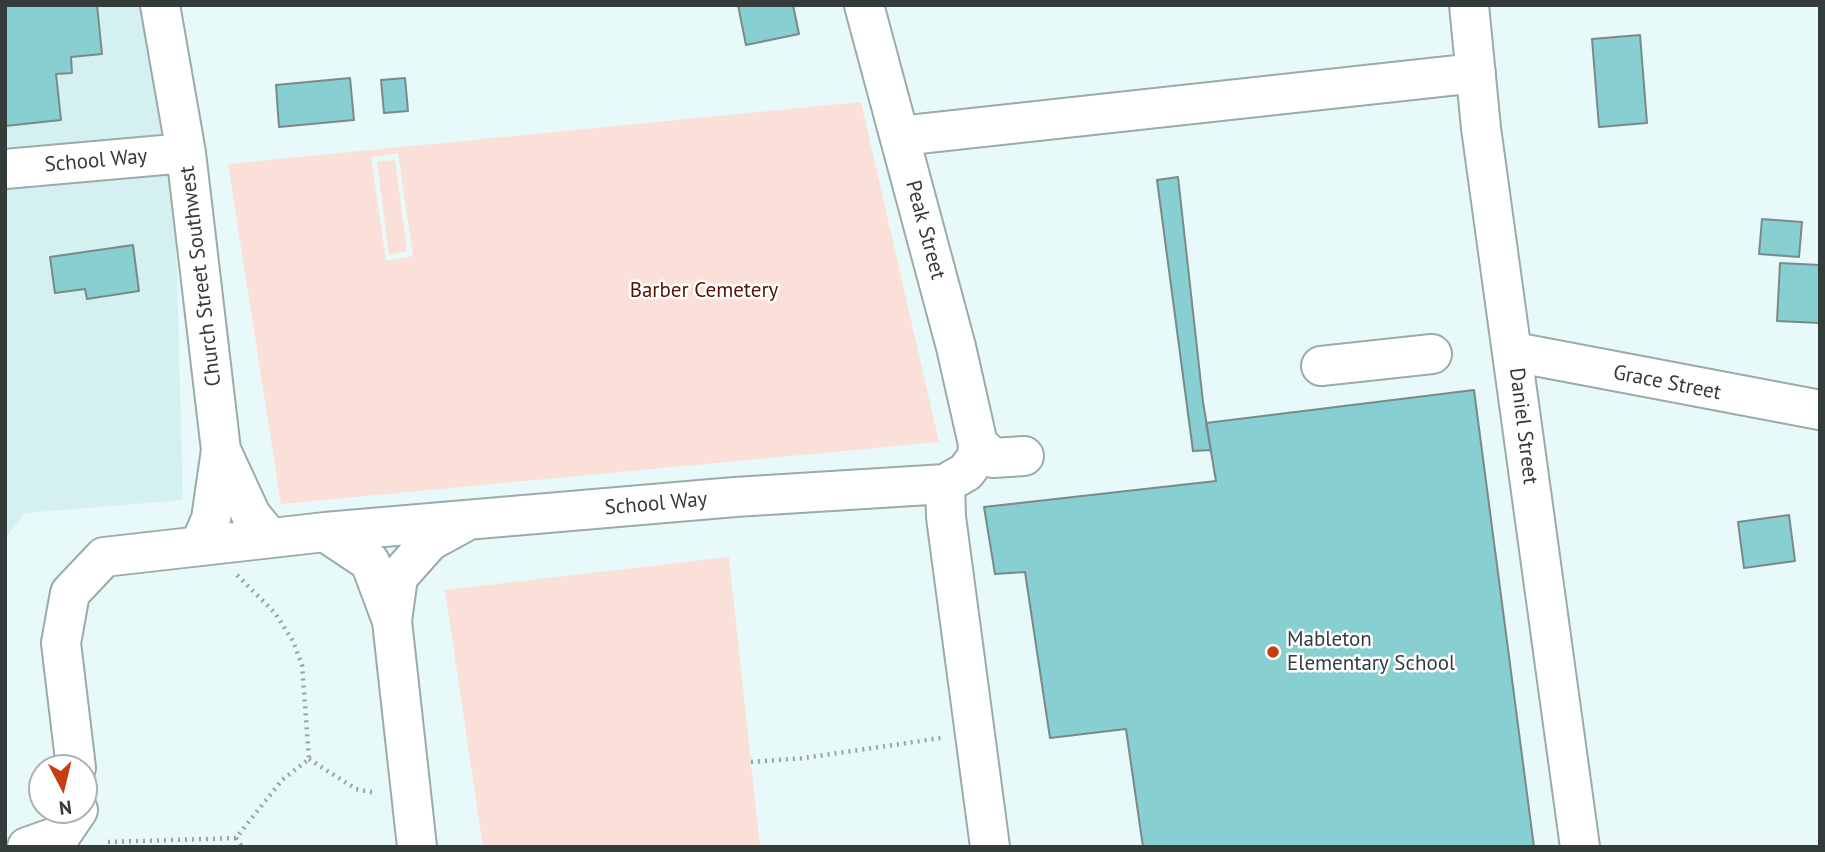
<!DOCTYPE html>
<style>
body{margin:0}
#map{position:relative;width:1825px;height:852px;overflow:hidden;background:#e8f9f9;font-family:"PT Sans",sans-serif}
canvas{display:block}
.frame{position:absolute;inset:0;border:7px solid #343b3b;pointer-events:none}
.north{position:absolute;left:28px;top:754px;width:70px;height:70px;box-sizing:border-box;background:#fff;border:2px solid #aeb1b1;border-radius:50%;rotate:173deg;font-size:19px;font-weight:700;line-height:28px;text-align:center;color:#343b3b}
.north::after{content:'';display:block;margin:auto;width:24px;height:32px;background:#c53d10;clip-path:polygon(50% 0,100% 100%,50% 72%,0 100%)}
</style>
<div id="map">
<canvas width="1825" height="852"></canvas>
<div class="frame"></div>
<div class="north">N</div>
</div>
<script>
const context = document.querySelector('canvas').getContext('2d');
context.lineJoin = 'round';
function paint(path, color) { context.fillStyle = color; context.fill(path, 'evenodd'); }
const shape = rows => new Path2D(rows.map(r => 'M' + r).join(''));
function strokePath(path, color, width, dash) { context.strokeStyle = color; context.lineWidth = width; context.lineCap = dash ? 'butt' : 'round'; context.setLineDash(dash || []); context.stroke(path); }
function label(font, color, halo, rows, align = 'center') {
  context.font = font + ' "PT Sans",sans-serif'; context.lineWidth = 5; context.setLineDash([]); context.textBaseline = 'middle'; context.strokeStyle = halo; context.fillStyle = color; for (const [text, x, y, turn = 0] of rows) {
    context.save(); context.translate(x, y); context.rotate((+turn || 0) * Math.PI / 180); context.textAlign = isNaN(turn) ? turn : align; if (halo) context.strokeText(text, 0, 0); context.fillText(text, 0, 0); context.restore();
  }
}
const built = shape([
 [5,5,163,5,173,128,183,500,25,513,5,539]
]);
const green = shape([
 [861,102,939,442,281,504,228,164],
 [398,153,413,256,386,261,371,157],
 [395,160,407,251,389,255,377,162],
 [729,557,760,847,483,847,445,590]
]);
const building = shape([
 [5,5,97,5,102,54,71,57,72,73,56,74,61,120,5,126,5,5],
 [738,5,793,5,799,34,746,45,738,5],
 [1640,35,1647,123,1599,127,1592,39,1640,35],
 [350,78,354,120,279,127,276,85,350,78],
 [405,78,408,111,384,113,381,80,405,78],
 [1178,177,1203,402,1211,450,1193,451,1157,180,1178,177],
 [1762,219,1802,222,1799,257,1759,254,1762,219],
 [133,245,139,291,87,299,85,289,55,293,50,257,133,245],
 [1780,263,1820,265,1820,323,1777,321,1780,263],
 [1474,390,1534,847,1143,847,1126,729,1050,738,1025,572,995,574,984,507,1216,481,1206,423,1474,390],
 [1789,515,1795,561,1744,568,1738,522,1789,515]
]);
const path = shape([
 [309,759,356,789,376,793],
 [751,762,804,758,941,738],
 [236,838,242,847],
 [108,842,236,838,282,780,309,759,302,665,293,641,275,613,237,575]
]);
const minor = shape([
 [160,5,186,153,221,450,211,519,200,545],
 [1469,5,1481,128,1580,847],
 [900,136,1476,73],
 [5,169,186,153],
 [1514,352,1820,410],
 [1321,366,1432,354],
 [978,444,993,458,1024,456],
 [221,450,251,515,270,538],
 [945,484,946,517,990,847],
 [325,532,735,497,945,484,966,472,977,457,978,444,956,347,864,5],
 [392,621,398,577,430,541,463,523],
 [76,768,61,643,70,593,104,557,325,532,370,562,392,621,417,847],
 [27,847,61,835,78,810]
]);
const markers = [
 [1273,652,7,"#c53d10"]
];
const streetNames = [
 ["School Way",96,161,-5],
 ["Peak Street",925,230,75],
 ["Church Street Southwest",201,276,-97],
 ["Grace Street",1667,383,11],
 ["Daniel Street",1523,426,83],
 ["School Way",656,504,-5]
];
const parkNames = [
 ["Barber Cemetery",704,291]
];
const poiNames = [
 ["Mableton",1287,640],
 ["Elementary School",1287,664]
];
paint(built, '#d5f0f0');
paint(green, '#fae0d9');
paint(building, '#87cfd0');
strokePath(building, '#7a8989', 2);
strokePath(minor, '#9babab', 42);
strokePath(path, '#97a4a4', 4.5, [2, 5]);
strokePath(minor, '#fff', 38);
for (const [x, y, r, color] of markers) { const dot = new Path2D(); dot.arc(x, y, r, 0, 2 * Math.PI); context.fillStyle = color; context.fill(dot); strokePath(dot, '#fff', 2.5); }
label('21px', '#343b3b', '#fff', streetNames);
label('21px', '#541000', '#fff', parkNames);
label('21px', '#343b3b', '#fff', poiNames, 'left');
</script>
